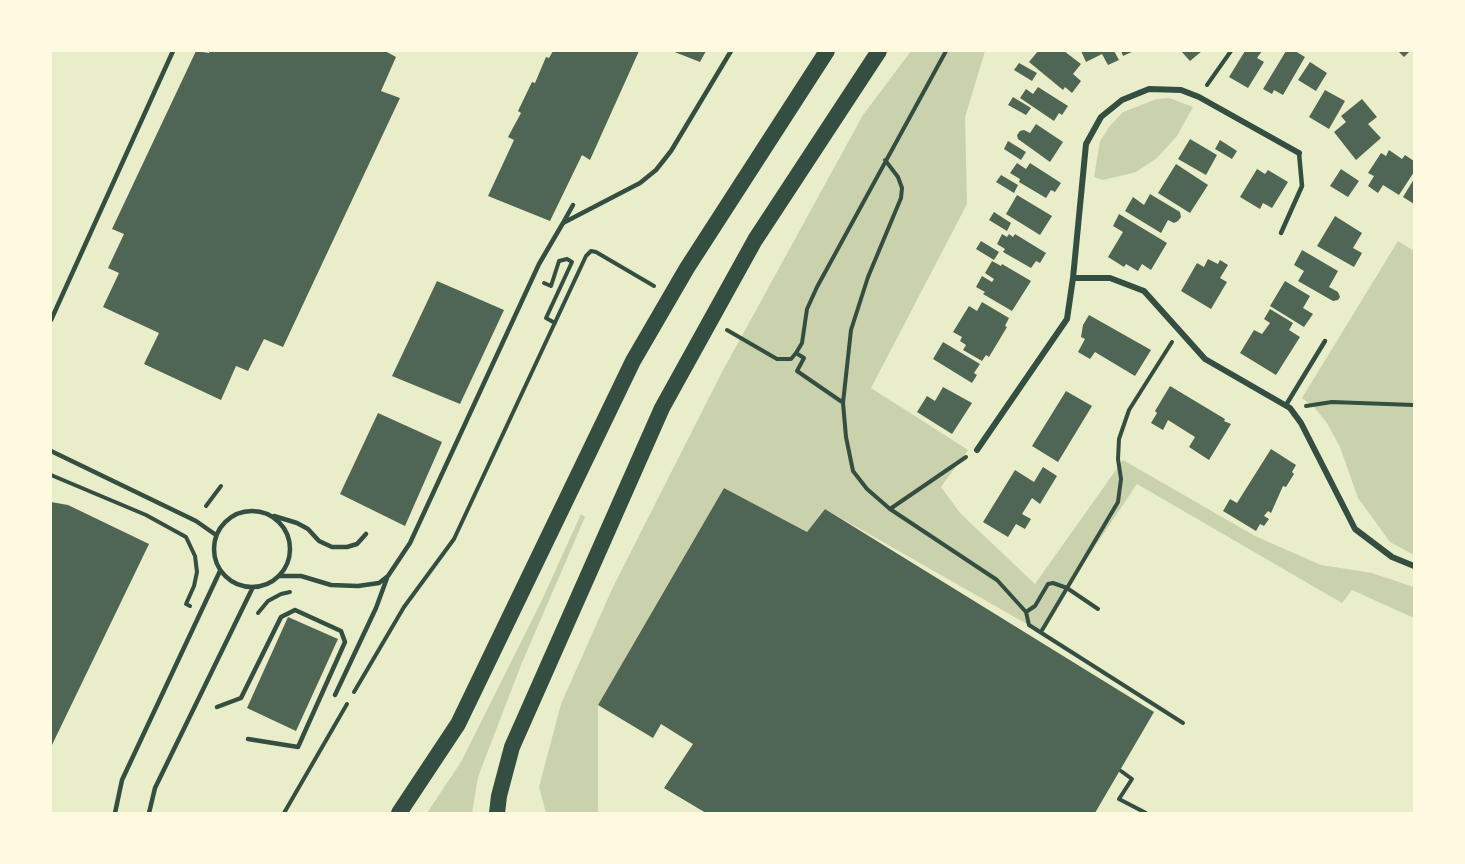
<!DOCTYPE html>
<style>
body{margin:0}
#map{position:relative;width:1465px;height:864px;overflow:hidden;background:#e9edc9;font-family:Helvetica,sans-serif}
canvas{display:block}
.frame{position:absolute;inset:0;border:52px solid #fefae0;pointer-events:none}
</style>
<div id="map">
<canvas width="1465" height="864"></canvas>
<div class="frame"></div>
</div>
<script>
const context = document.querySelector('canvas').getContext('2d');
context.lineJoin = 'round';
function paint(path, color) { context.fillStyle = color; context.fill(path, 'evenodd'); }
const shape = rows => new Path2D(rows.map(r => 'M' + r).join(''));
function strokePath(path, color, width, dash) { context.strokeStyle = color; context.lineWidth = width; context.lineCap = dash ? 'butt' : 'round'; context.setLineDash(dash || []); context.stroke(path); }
const green = shape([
 [911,51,985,51,965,117,967,204,871,388,968,450,941,487,960,513,1035,584,1123,460,1255,536,1321,565,1372,573,1414,587,1414,618,1352,590,1342,603,1137,484,1067,588,1041,632,825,509,807,532,724,488,598,705,598,813,546,813,539,787,561,704,613,587,721,374,863,115],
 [1169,98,1193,107,1177,136,1157,158,1136,172,1103,180,1094,177,1100,141,1109,127,1123,112,1157,99],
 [1398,241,1414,251,1414,555,1390,542,1358,498,1340,447,1327,423,1314,407,1302,398],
 [581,514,585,517,521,665,478,777,472,813,427,813,461,762,542,600]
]);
const building = shape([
 [196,51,209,53,209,51,385,51,396,57,381,91,400,98,283,347,264,339,248,371,236,366,221,400,144,364,159,333,103,307,119,273,108,268,124,234,112,229],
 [553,51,639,51,590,160,582,155,550,221,488,196,514,140,508,137,521,113,518,111,532,82,535,83,546,57,549,58],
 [672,51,706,51,700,62],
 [1038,51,1064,51,1081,64,1073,74,1081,81,1072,93,1065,87,1063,90,1029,62],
 [1081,51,1114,51,1119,60,1108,65,1102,54,1086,62],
 [1121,51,1134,51,1123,56],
 [1181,51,1202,51,1190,61],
 [1245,51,1262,51,1257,58,1264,62,1248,88,1229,77],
 [1286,51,1295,51,1305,57,1283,95,1274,90,1272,94,1263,89],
 [1398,51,1410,51,1404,57],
 [1310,62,1327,73,1316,91,1298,80],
 [1019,63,1037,73,1032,81,1014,70],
 [1038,87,1068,106,1062,115,1059,113,1054,121,1020,98,1026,89,1033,94],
 [1325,90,1345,101,1329,129,1309,117],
 [1013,97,1031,108,1026,115,1008,105],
 [1362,99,1377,117,1368,124,1381,138,1356,160,1334,132,1346,122,1341,116],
 [1036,124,1063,142,1050,162,1018,139,1017,135,1020,131,1024,130,1030,133],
 [1190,139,1217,155,1206,175,1178,159],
 [1220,140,1237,151,1232,159,1215,149],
 [1008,141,1026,152,1021,160,1004,149],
 [1389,150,1402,159,1405,155,1414,161,1414,172,1399,195,1383,185,1378,193,1368,186,1374,176,1368,173,1381,153,1386,156],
 [1017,163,1026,169,1030,163,1061,183,1055,192,1051,190,1046,198,1019,182,1020,179,1010,173],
 [1176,164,1208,185,1190,213,1158,193],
 [1257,169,1265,174,1268,170,1288,182,1272,208,1263,203,1260,209,1240,197],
 [1341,169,1359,181,1348,197,1330,186],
 [1001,175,1018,185,1014,193,996,182],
 [1414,179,1414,204,1403,197],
 [1150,194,1180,212,1181,217,1178,221,1174,223,1168,220,1161,233,1125,211,1133,197,1144,205],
 [1017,195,1052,216,1040,235,1006,214],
 [994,212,1011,223,1007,231,989,220],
 [1119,214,1167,243,1151,270,1142,264,1138,271,1126,264,1124,267,1108,257,1123,232,1113,226],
 [1335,216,1362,233,1353,248,1362,253,1354,267,1317,246],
 [1002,234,1007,237,1009,234,1013,237,1015,234,1046,253,1040,263,1036,261,1031,268,1003,252,1005,249,997,244],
 [981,241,999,252,994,260,976,249],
 [1302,250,1338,271,1329,287,1338,292,1340,297,1338,300,1333,301,1298,281,1304,271,1294,265],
 [1208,259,1218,264,1220,260,1228,265,1220,278,1227,282,1211,309,1181,291,1197,263,1204,267],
 [992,261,1001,266,1002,264,1031,281,1012,311,983,294,985,292,976,287,982,276,992,282,994,279,985,273],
 [437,281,504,310,460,404,392,376],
 [1285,281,1310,296,1303,308,1313,314,1304,327,1270,306],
 [982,302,1009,318,1005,326,1007,327,989,357,986,355,982,361,963,350,966,345,960,341,962,337,953,332,969,306,977,311],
 [1270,309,1293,323,1289,330,1300,337,1276,375,1240,353,1254,330,1262,334,1270,323,1264,319],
 [1089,315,1151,350,1135,376,1095,352,1090,359,1078,352,1085,339,1081,337,1083,325],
 [943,342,980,364,974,373,977,375,972,383,933,359],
 [1170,386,1225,419,1224,421,1231,424,1209,460,1189,447,1195,437,1168,420,1163,430,1151,423,1157,413,1155,411],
 [943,387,972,403,952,434,917,412,927,396,935,401],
 [1066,391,1092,406,1058,462,1032,446],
 [378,413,442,442,405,526,340,494],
 [1271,449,1296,465,1292,472,1294,474,1286,487,1283,486,1271,513,1268,511,1264,516,1269,519,1264,526,1260,524,1256,531,1223,511,1230,499,1237,503],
 [1043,467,1057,476,1040,504,1032,498,1022,514,1031,519,1025,529,1016,524,1008,537,983,522,1015,470,1034,482],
 [724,488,807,532,825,509,1154,712,1095,813,706,813,664,788,693,744,661,724,653,738,598,705],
 [51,502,68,505,149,544,51,747],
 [288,617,338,639,296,731,247,708]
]);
const path = shape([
 [1207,85,1231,51],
 [885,160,898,177,902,188,901,198,868,277,851,330,843,403,846,437,853,471,867,489,890,509,997,580,1026,612,1035,606,1048,584,1053,583,1067,588,1098,609],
 [544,283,551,286,559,261,567,259,572,262,546,318,555,323],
 [727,330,777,359,791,359,796,353,802,343,807,309,817,287,946,51],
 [796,353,804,358,797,371,842,402],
 [1306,406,1332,402,1414,405],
 [51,475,146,515,186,537,195,556,197,572,194,586,186,604,190,606],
 [206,506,221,486],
 [890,509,966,457],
 [1026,612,1029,625,1183,723],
 [258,613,268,601,281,594,290,592],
 [1041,632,1118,502,1121,479,1118,459,1119,439,1129,410,1172,342],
 [354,692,404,607,454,539,586,256,591,251,596,252,654,286],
 [1121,771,1132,779,1119,799,1146,813],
 [284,813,347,704]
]);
const service = shape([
 [563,223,573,205],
 [1281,233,1302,186,1299,153],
 [51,320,173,51],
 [1286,405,1325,341],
 [51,451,196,521,216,535],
 '214 549a38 38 0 1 1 76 0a38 38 0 1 1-76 0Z',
 [274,516,297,523,308,529,319,541,332,547,347,547,357,544,366,534],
 [279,576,301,576,331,585,358,586,379,583,388,576,410,543,539,264,563,223,640,183,656,170,671,151,731,51],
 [335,695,376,608,387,578],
 [217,707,241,698,281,617,295,610,341,631,345,642,298,747,248,739],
 [115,813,122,780,220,571],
 [149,813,155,788,253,587]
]);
const minor = shape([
 [1073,278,1086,144,1101,117,1122,100,1149,89,1181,90,1199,97,1299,153],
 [977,450,1067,319,1073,278,1110,278,1144,291,1205,359,1290,408,1301,423,1355,529,1392,557,1414,566]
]);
const trunk = shape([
 [399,813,458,724,633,361,687,268,827,51],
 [497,813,499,796,512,747,662,408,755,240,879,51]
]);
paint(green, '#cad2ad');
paint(building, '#4f6655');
strokePath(path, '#344e41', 4);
strokePath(service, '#344e41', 4.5);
strokePath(minor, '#344e41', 6);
strokePath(trunk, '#344e41', 16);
</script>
